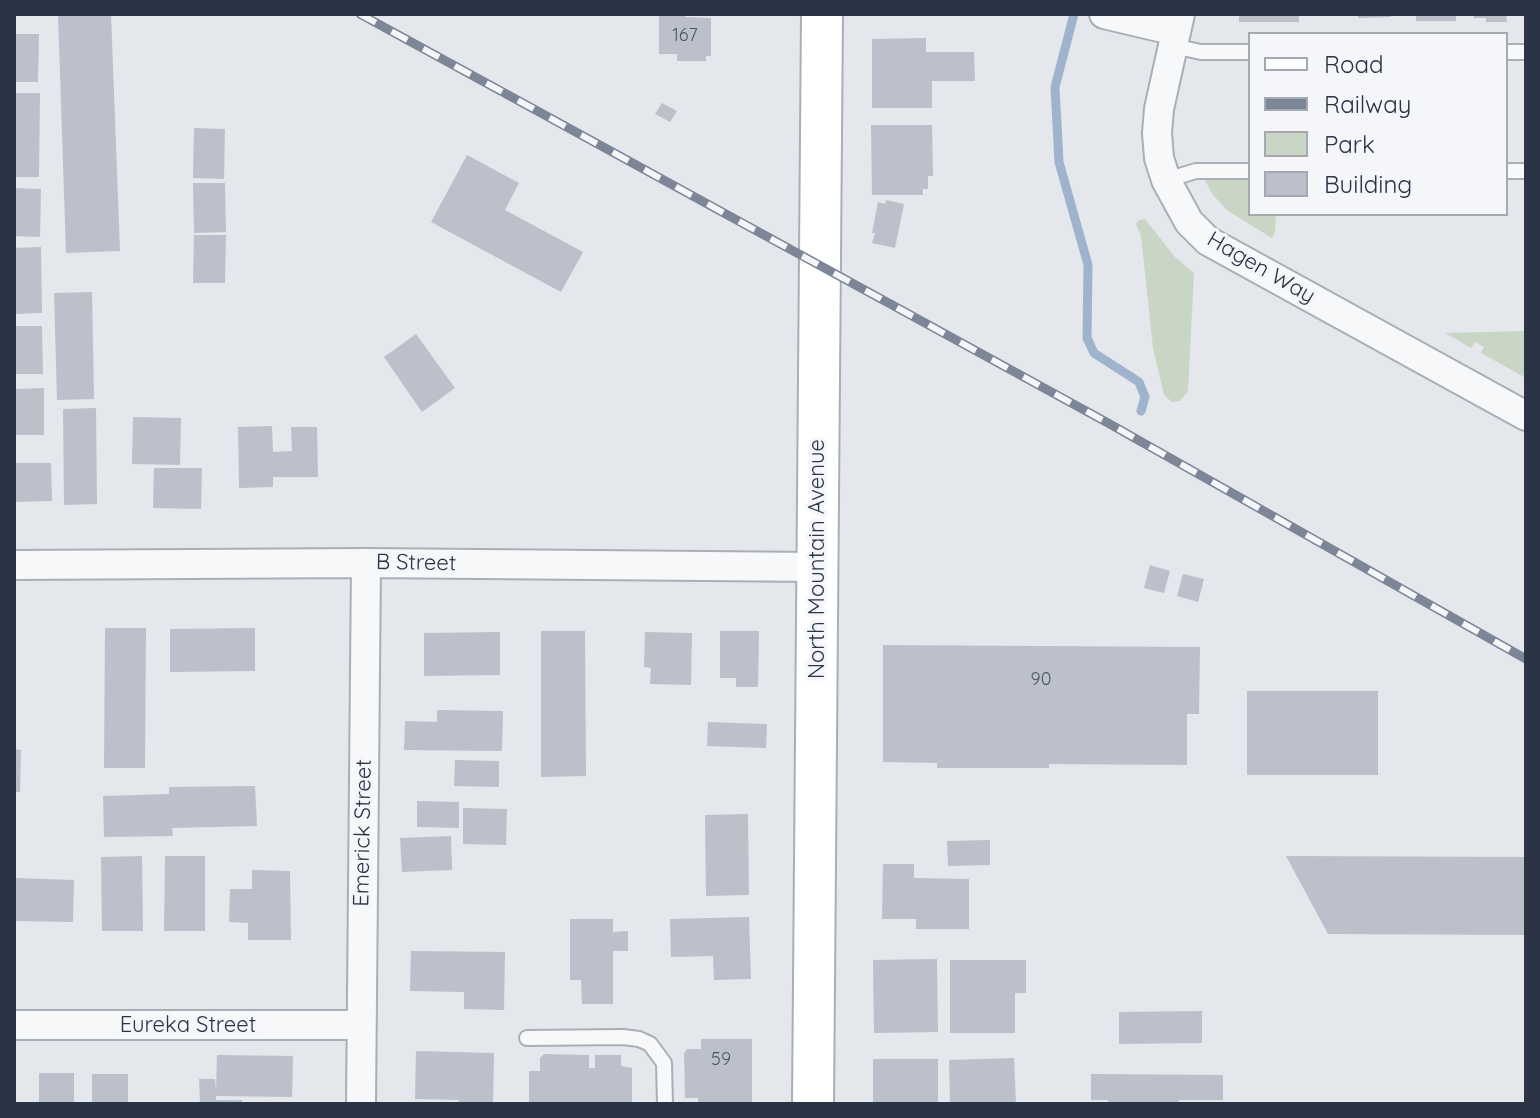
<!DOCTYPE html>
<style>
body{margin:0}
#map{position:relative;width:1540px;height:1118px;overflow:hidden;background:#e4e7ec;font-family:Quicksand,sans-serif}
canvas{display:block}
.frame{position:absolute;inset:0;border:16px solid #2b3445;pointer-events:none}
.legend{position:absolute;left:1248px;top:32px;width:260px;height:184px;box-sizing:border-box;background:#f4f6f9;border:2px solid #a4a8b1;margin:0;padding:10px 14px;list-style:none;font-size:24px;color:#2b3445}
.legend li{display:flex;align-items:center;gap:16px;height:40px}
.legend b{width:40px;border:2px solid #a4a8b1}
</style>
<div id="map">
<canvas width="1540" height="1118"></canvas>
<div class="frame"></div>
<ul class="legend">
<li><b style="height:10px;background:#fff"></b>Road</li>
<li><b style="height:10px;background:#7d8696"></b>Railway</li>
<li><b style="height:22px;background:#c9d6c5"></b>Park</li>
<li><b style="height:22px;background:#bbc0ca"></b>Building</li>
</ul>
</div>
<script>
const context = document.querySelector('canvas').getContext('2d');
context.lineJoin = 'round';
function paint(path, color) { context.fillStyle = color; context.fill(path, 'evenodd'); }
const shape = rows => new Path2D(rows.map(r => 'M' + r).join(''));
function strokePath(path, color, width, dash) { context.strokeStyle = color; context.lineWidth = width; context.lineCap = dash ? 'butt' : 'round'; context.setLineDash(dash || []); context.stroke(path); }
function label(font, color, halo, rows, align = 'center') {
  context.font = font + ' Quicksand,sans-serif'; context.lineWidth = 7; context.setLineDash([]); context.textBaseline = 'middle'; context.strokeStyle = halo; context.fillStyle = color; for (const [text, x, y, turn = 0] of rows) {
    context.save(); context.translate(x, y); context.rotate((+turn || 0) * Math.PI / 180); context.textAlign = isNaN(turn) ? turn : align; if (halo) context.strokeText(text, 0, 0); context.fillText(text, 0, 0); context.restore();
  }
}
const green = shape([
 [1204,179,1250,180,1250,214,1276,214,1275,232,1272,238,1228,211,1213,195],
 [1145,219,1175,257,1194,273,1188,391,1180,401,1172,402,1164,395,1153,348,1141,236,1136,224,1139,220],
 [1526,331,1526,378,1481,353,1484,347,1475,342,1471,348,1445,333]
]);
const stream = shape([
 [1074,14,1055,87,1059,162,1088,265,1087,338,1094,353,1139,382,1145,397,1141,411]
]);
const building = shape([
 [58,14,111,14,120,251,66,253],
 [659,14,686,14,685,17,711,18,711,56,706,56,706,61,677,61,677,54,659,54],
 [1239,14,1299,14,1299,22,1239,22],
 [1358,14,1391,14,1391,17,1358,18],
 [1416,14,1456,14,1456,21,1416,21],
 [1473,14,1506,14,1507,22,1486,22,1486,18,1474,18],
 [14,34,39,34,38,82,14,82],
 [926,38,926,52,974,52,975,81,932,81,932,108,872,108,872,39],
 [14,93,40,93,39,177,14,177],
 [662,103,677,111,670,122,655,114],
 [871,125,932,125,933,176,928,176,928,189,923,189,923,195,872,195],
 [194,128,225,129,224,179,193,178],
 [467,155,519,183,505,210,583,252,561,292,431,222],
 [193,183,225,183,226,232,194,233],
 [14,188,41,189,40,237,14,236],
 [886,200,904,204,895,248,872,243,875,233,872,233,878,202,885,204],
 [194,235,226,235,225,283,193,283],
 [41,247,42,313,14,314,14,248],
 [92,292,94,399,57,400,54,293],
 [14,326,42,326,43,374,14,374],
 [416,334,455,388,422,412,384,357],
 [44,388,44,435,14,435,14,389],
 [96,408,97,504,64,505,63,409],
 [133,417,181,418,180,465,132,464],
 [272,426,273,452,292,451,291,427,317,427,318,477,273,477,273,487,239,488,238,427],
 [14,463,51,463,52,501,14,502],
 [154,468,202,468,201,509,153,508],
 [1150,565,1170,571,1164,593,1144,588],
 [1183,574,1204,579,1198,602,1177,596],
 [105,628,146,628,145,768,104,768],
 [255,628,255,671,170,672,170,629],
 [541,631,585,631,586,776,541,777],
 [720,631,759,631,758,687,736,687,736,678,720,678],
 [500,632,500,675,424,676,424,633],
 [645,632,692,633,691,685,650,684,651,668,644,667],
 [883,645,1200,647,1199,714,1187,714,1187,765,1049,764,1049,768,937,768,937,763,883,762],
 [1247,691,1378,691,1378,775,1247,775],
 [437,710,503,711,502,751,404,750,405,721,437,722],
 [708,722,767,724,766,748,707,746],
 [14,749,21,750,20,792,14,792],
 [455,760,499,761,499,787,454,786],
 [255,786,257,826,172,828,173,836,104,837,103,796,169,794,169,787],
 [417,801,459,802,459,828,417,827],
 [463,808,507,809,506,845,463,844],
 [748,814,749,895,706,896,705,815],
 [451,836,452,870,402,872,400,838],
 [990,840,990,865,948,866,947,841],
 [142,856,143,931,102,931,101,857],
 [165,856,205,856,205,931,164,931],
 [1286,856,1526,857,1526,935,1328,934],
 [883,864,914,864,914,878,969,879,969,929,916,929,916,919,882,919],
 [252,870,290,871,291,940,248,940,248,923,229,922,230,889,252,889],
 [14,878,74,880,73,922,14,921],
 [749,917,751,979,714,980,713,956,671,957,670,919],
 [570,919,613,919,613,932,628,931,628,951,613,951,613,1004,582,1004,581,980,570,980],
 [411,951,505,952,504,1010,464,1009,464,992,410,991],
 [937,959,938,1032,874,1033,873,960],
 [950,960,1026,960,1026,993,1015,993,1015,1033,950,1033],
 [1202,1011,1202,1043,1119,1044,1119,1012],
 [701,1039,752,1039,752,1104,698,1104,698,1098,685,1098,684,1054,687,1049,701,1049],
 [416,1051,494,1053,493,1104,459,1104,459,1100,415,1099],
 [544,1054,589,1055,589,1068,595,1068,595,1055,621,1055,621,1066,632,1068,632,1104,529,1104,529,1071,540,1071,540,1058],
 [217,1055,293,1056,292,1097,216,1096,216,1100,242,1100,242,1104,200,1104,199,1079,215,1079,216,1092],
 [1014,1058,1016,1104,950,1104,949,1060],
 [873,1059,938,1059,938,1104,873,1104],
 [39,1073,74,1073,74,1104,39,1104],
 [92,1074,128,1074,128,1104,92,1104],
 [1091,1074,1223,1075,1223,1100,1179,1100,1179,1104,1108,1104,1108,1100,1091,1100]
]);
const lane = shape([
 [1173,46,1201,52,1250,52],
 [1506,52,1526,52],
 [1506,171,1526,171],
 [1166,180,1196,171,1250,171],
 [527,1038,623,1037,639,1039,650,1044,664,1063,665,1104]
]);
const street = shape([
 [1104,14,1176,31],
 [1180,14,1159,109,1157,133,1159,158,1166,180,1189,222,1208,241,1526,416],
 [14,565,366,563,817,567],
 [14,1025,361,1025],
 [361,1104,366,563]
]);
const secondary = shape([
 [813,1104,822,14]
]);
const rail = shape([
 [360,14,1108,423,1526,659]
]);
const numberNames = [
 ["167",685,36],
 ["90",1041,680],
 ["59",721,1060]
];
const streetNames = [
 ["Hagen Way",1261,268,30],
 ["North Mountain Avenue",817,559,-90],
 ["B Street",416,563,1],
 ["Emerick Street",363,833,-89],
 ["Eureka Street",188,1025]
];
paint(green, '#c9d6c5');
strokePath(stream, '#9fb4cc', 9);
paint(building, '#bbc0ca');
strokePath(lane, '#a9aeb7', 18);
strokePath(street, '#a9aeb7', 32);
strokePath(secondary, '#a9aeb7', 44);
strokePath(lane, '#f7f8fa', 14);
strokePath(street, '#f7f8fa', 28);
strokePath(secondary, '#fff', 40);
strokePath(rail, '#7d8696', 9);
strokePath(rail, '#f4f6f9', 6, [18]);
label('18px', '#4f5766', null, numberNames);
label('22px', '#2b3445', '#f4f6f9', streetNames);
</script>
